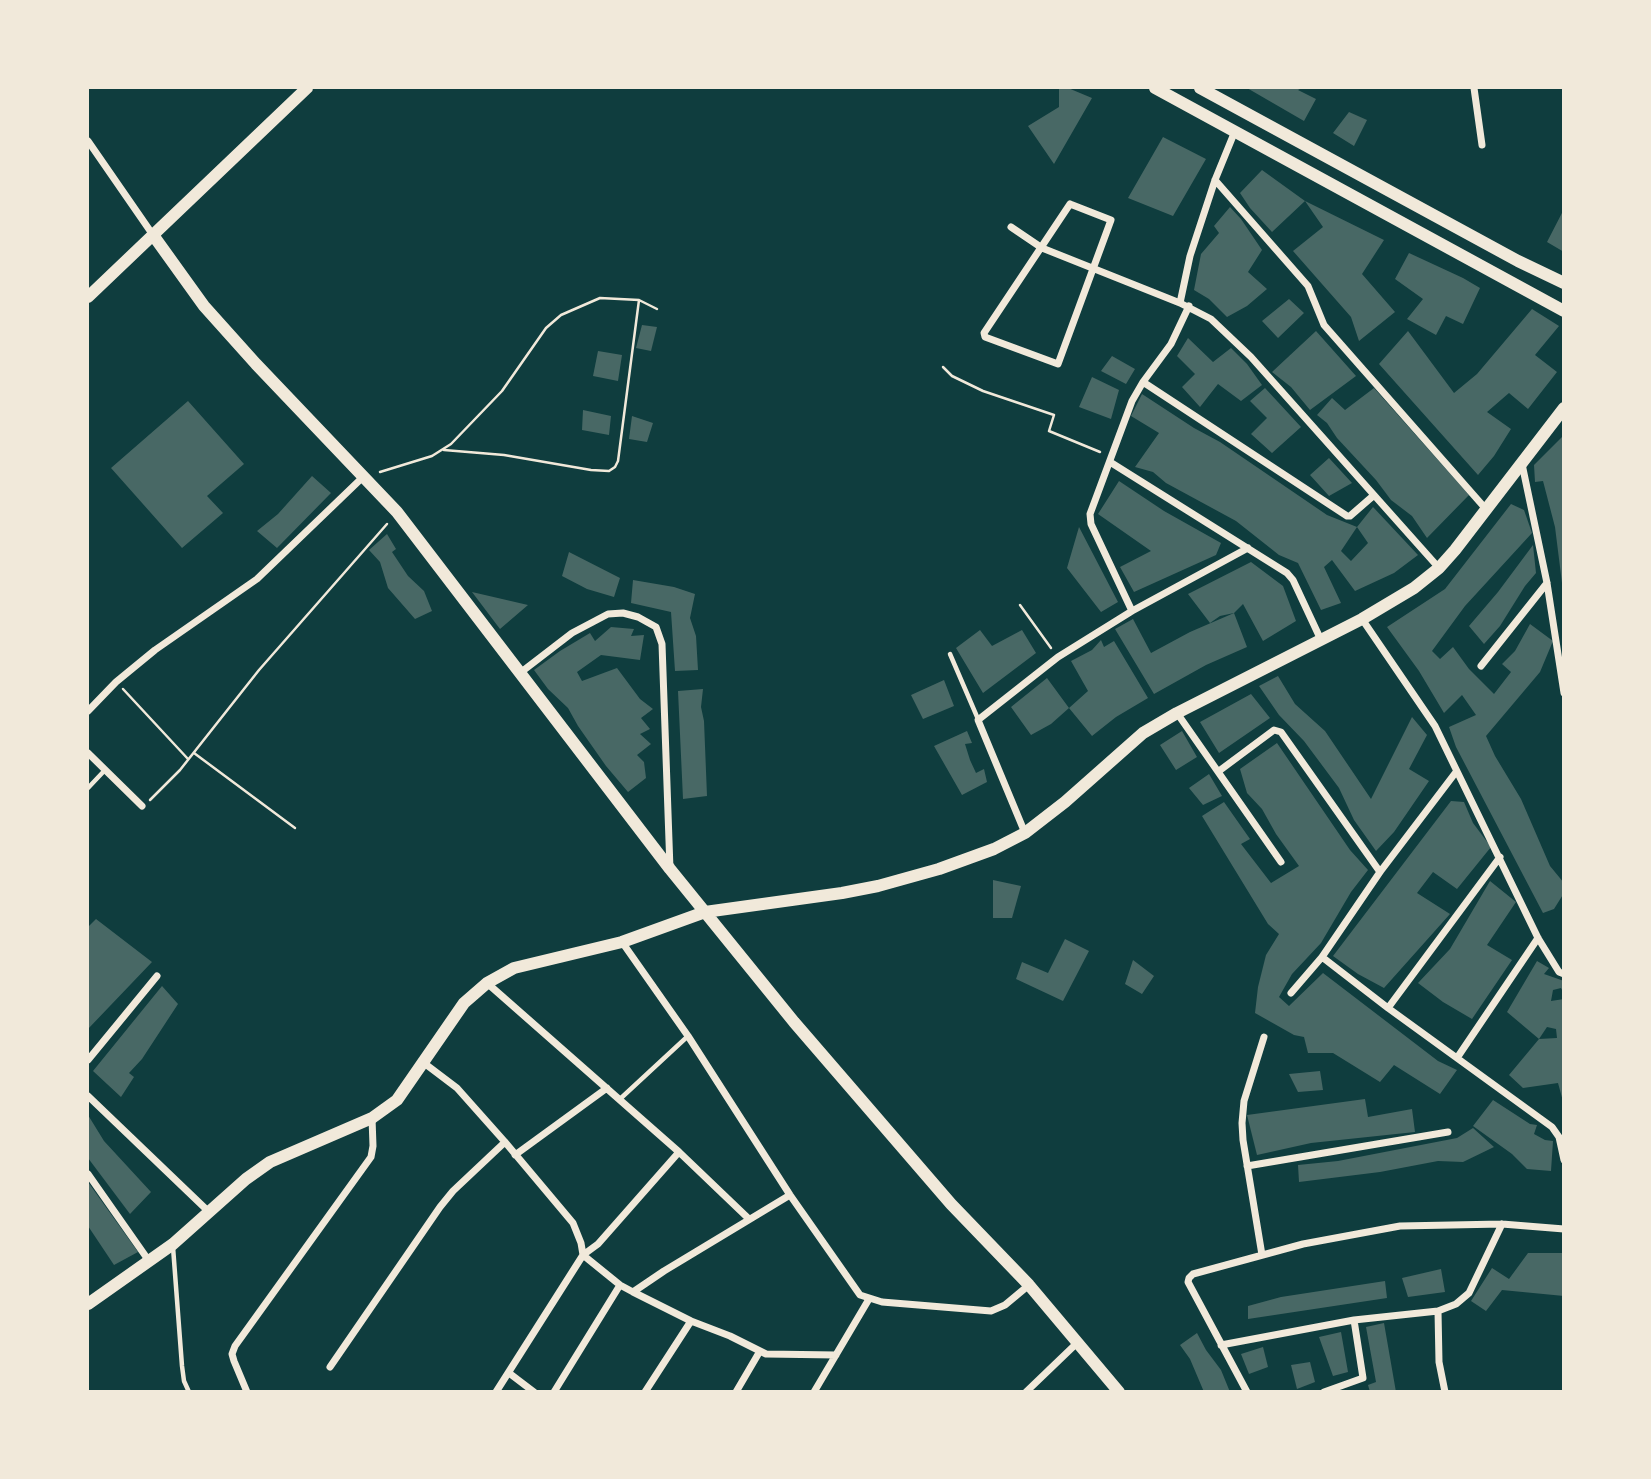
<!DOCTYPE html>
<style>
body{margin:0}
#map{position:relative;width:1651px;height:1479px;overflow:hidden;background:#0f3d3e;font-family:Spectral,serif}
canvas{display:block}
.frame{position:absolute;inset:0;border:89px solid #f1e9da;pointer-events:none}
</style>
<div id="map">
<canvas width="1651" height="1479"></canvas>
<div class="frame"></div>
</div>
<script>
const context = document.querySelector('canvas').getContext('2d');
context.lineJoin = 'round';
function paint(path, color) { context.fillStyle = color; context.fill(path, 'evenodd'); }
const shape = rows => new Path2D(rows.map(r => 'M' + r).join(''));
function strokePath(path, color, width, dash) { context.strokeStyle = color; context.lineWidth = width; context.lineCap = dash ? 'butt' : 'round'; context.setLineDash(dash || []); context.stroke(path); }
const building = shape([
 [1059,88,1068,88,1092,98,1054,164,1028,126,1059,107],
 [1247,88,1302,88,1298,90,1316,99,1304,121],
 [1349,112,1367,120,1354,146,1333,133],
 [1163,137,1206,159,1173,216,1128,198],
 [1262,170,1305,201,1384,240,1362,274,1395,312,1359,341,1351,317,1293,251,1323,227,1305,201,1272,232,1250,208,1240,193],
 [1230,207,1241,219,1262,250,1248,272,1267,289,1247,306,1227,317,1209,299,1194,290,1201,254,1219,233,1214,226],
 [1564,209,1564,252,1547,242],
 [1409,253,1463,278,1480,288,1463,324,1446,316,1436,335,1407,319,1423,299,1395,279],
 [1289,299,1304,313,1278,338,1262,321],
 [1532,309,1559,326,1535,355,1557,372,1528,409,1509,393,1487,412,1511,429,1494,456,1478,475,1379,364,1408,331,1454,393,1477,374],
 [642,325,657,327,651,351,636,348],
 [1316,331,1356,376,1310,410,1291,387,1272,372],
 [1188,338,1213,362,1231,348,1247,364,1262,385,1241,401,1218,384,1200,407,1182,387,1195,374,1177,356],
 [598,351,622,355,618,381,593,376],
 [1112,356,1135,369,1126,384,1101,371],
 [1092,377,1119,390,1111,419,1079,407],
 [1265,388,1301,427,1272,453,1251,434,1267,418,1250,401],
 [1374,388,1469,495,1427,538,1412,516,1391,500,1376,480,1337,438,1327,423,1317,415,1332,398,1345,410],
 [1142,394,1194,428,1220,442,1327,515,1357,527,1341,551,1351,561,1368,543,1357,527,1373,507,1418,555,1394,573,1355,591,1332,560,1324,567,1341,603,1321,610,1298,563,1279,555,1236,521,1166,483,1153,472,1135,467,1159,433,1131,416],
 [188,401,244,464,207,496,223,513,182,548,111,468],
 [583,410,611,416,609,435,582,430],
 [632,416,653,423,647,442,629,439],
 [1564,435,1564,583,1562,583,1555,527,1543,481,1535,482,1534,465],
 [1329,458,1352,483,1329,496,1310,475],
 [312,476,331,493,277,548,257,531,278,514],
 [1119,481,1164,511,1221,543,1216,555,1134,592,1120,567,1151,551,1098,514],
 [1511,504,1524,510,1532,533,1465,606,1432,651,1440,659,1453,647,1469,669,1494,694,1511,672,1502,664,1515,651,1530,624,1553,641,1540,672,1486,736,1495,756,1521,799,1550,866,1564,883,1564,893,1554,909,1543,913,1456,747,1449,727,1476,715,1462,695,1444,713,1419,671,1387,627,1445,589],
 [1079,527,1118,602,1101,612,1067,568],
 [387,534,396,549,392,552,408,576,424,591,432,611,415,619,388,588,380,562,369,550],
 [1533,545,1536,573,1525,586,1500,626,1484,644,1469,626,1498,592],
 [569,552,620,578,614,597,587,589,562,576],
 [1251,562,1283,586,1296,621,1263,641,1243,604,1234,613,1220,616,1210,623,1188,594],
 [633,580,674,587,695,594,690,618,696,636,698,670,675,671,671,612,631,603],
 [472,592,528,605,500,629],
 [1234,613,1247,647,1206,665,1154,694,1115,629,1133,619,1151,653,1190,632],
 [611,627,634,629,631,636,644,635,640,660,601,655,577,672,582,681,617,668,640,699,653,709,641,718,650,729,640,734,651,744,637,755,644,762,646,778,628,792,606,766,578,726,568,708,548,689,534,670,560,651,590,633,595,641],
 [980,630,992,646,1022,630,1036,653,983,693,956,648],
 [1101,640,1104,647,1114,641,1148,698,1116,717,1092,736,1069,708,1051,724,1031,735,1011,707,1047,678,1069,708,1088,691,1071,661,1092,650],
 [1278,676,1295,704,1325,731,1371,799,1412,717,1427,735,1409,769,1429,781,1394,832,1376,851,1354,820,1339,788,1304,741,1279,715,1259,686],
 [944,680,954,706,923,719,911,695],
 [703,689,701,707,704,721,707,796,683,799,678,691],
 [1251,694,1270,718,1219,753,1200,722],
 [967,731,972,743,965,744,970,760,976,773,984,769,987,782,962,795,934,746],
 [1182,731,1197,757,1176,770,1160,745],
 [1277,743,1350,850,1368,870,1351,892,1321,943,1292,974,1279,997,1289,1006,1323,973,1438,1061,1457,1070,1440,1094,1394,1065,1380,1082,1333,1053,1308,1053,1304,1037,1294,1035,1255,1013,1258,987,1266,955,1279,934,1268,924,1202,816,1224,802,1250,839,1241,844,1271,883,1299,866,1276,834,1262,809,1247,793,1240,769],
 [1209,774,1222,796,1203,805,1189,788],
 [1451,801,1464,802,1473,823,1491,847,1457,889,1433,872,1417,893,1450,914,1384,988,1358,974,1333,956],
 [993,880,1021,886,1012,918,993,918],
 [1490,881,1516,902,1487,945,1512,960,1472,1019,1443,1002,1418,983,1450,949],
 [96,919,152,962,88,1029,88,927],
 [1065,939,1089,951,1063,1001,1016,979,1022,962,1048,973],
 [1133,960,1154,976,1142,994,1125,984],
 [1537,961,1549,968,1544,974,1564,981,1564,994,1561,988,1553,990,1551,1001,1564,999,1564,1105,1558,1083,1523,1088,1509,1075,1539,1039,1557,1038,1556,1029,1547,1027,1539,1039,1507,1012],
 [162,986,178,1004,142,1059,129,1073,134,1077,121,1097,93,1071],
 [1320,1071,1323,1090,1298,1092,1289,1074],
 [1365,1099,1368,1117,1412,1109,1415,1132,1311,1143,1257,1155,1247,1115],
 [1493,1100,1530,1124,1537,1125,1534,1134,1545,1140,1553,1141,1551,1171,1527,1169,1512,1154,1473,1126],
 [88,1115,104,1141,151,1192,130,1214,88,1158],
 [1473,1128,1494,1147,1463,1162,1438,1161,1380,1172,1299,1182,1298,1165,1338,1161,1457,1138],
 [88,1182,138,1252,114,1265,88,1226],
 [1528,1253,1564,1253,1564,1296,1502,1290,1486,1311,1471,1301,1492,1268,1509,1279],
 [1441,1269,1445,1292,1408,1297,1402,1278],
 [1385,1281,1387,1298,1248,1319,1248,1306,1281,1297],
 [1384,1323,1396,1392,1370,1392,1368,1385,1376,1382,1366,1327],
 [1341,1332,1348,1372,1333,1376,1319,1337],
 [1197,1333,1206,1350,1221,1370,1230,1392,1204,1392,1190,1359,1180,1345],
 [1263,1347,1268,1367,1249,1374,1241,1354],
 [1310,1362,1315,1382,1297,1389,1291,1365]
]);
const path = shape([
 [943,367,952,376,983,391,1054,415,1049,431,1100,452],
 [444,450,504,455,591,470,609,471,615,467,618,461,639,300],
 [380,472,432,456,451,444,502,391,546,328,561,315,600,298,639,300,657,309],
 [1020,605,1051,648],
 [123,689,188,759],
 [194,753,295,828],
 [150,800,180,770,259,670,387,524]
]);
const service = shape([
 [950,654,978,719],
 [88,788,105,770],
 [620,1099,688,1036],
 [173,1247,182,1366,184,1381,189,1392]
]);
const minor = shape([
 [1474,88,1482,145],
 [88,141,153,235],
 [1215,180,1308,286,1324,325,1485,508],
 [1070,204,1111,220,1058,364,985,337,984,333,1070,204],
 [1011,227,1042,248,1180,303,1211,319,1251,357,1439,568],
 [1180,303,1190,256,1215,180,1235,131],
 [1143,382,1347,516,1350,516,1373,496],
 [1110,462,1287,573,1293,580,1321,640],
 [1522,464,1547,583,1564,693],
 [1132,611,1091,524,1090,514,1132,401,1143,382,1171,344,1189,306],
 [1362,619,1435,726,1538,938,1559,972,1564,974],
 [1481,666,1547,583],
 [520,673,572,633,608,614,623,613,638,617,656,627,662,644,670,869],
 [88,711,116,682,155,650,257,579,363,477],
 [1177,713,1281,862],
 [88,753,142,806],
 [1219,771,1274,730,1281,732,1380,872],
 [1025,833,978,720,1058,657,1132,611,1248,548],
 [622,942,688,1036,790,1195,860,1295,882,1302,991,1311,1005,1305,1029,1285],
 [1322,957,1388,1008,1552,1127,1559,1137,1564,1160],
 [487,983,679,1152,598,1244,583,1255,620,1285,633,1292,691,1321,730,1336,766,1354,836,1355],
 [1291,993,1322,957,1380,872,1456,772],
 [1388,1008,1500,857],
 [1457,1058,1538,938],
 [88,1060,157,976],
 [424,1063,457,1088,505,1142,573,1223,581,1243,583,1255,496,1392],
 [88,1096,208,1211],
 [679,1152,749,1219],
 [515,1155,607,1088],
 [1247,1166,1448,1132],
 [88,1174,149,1261],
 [1262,1255,1243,1140,1242,1123,1244,1101,1264,1037],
 [633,1292,664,1271,790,1195],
 [1438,1311,1439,1362,1445,1392],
 [1221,1345,1354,1320,1438,1311,1456,1304,1469,1293,1502,1224],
 [330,1367,440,1207,453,1191,505,1142],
 [509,1373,534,1392],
 [247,1392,234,1361,232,1354,235,1346,371,1157,373,1146,372,1118],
 [554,1392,620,1285],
 [645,1392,691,1321],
 [736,1392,760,1351],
 [814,1392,869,1299],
 [1026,1392,1077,1343],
 [1247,1392,1188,1282,1189,1278,1193,1274,1303,1244,1400,1226,1502,1224,1564,1229],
 [1324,1392,1363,1378,1354,1320]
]);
const tertiary = shape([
 [153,235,204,306,256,364,397,512,670,869,794,1022,951,1204,1029,1285,1119,1392],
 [88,297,307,88],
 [88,1304,173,1244,246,1179,270,1162,372,1118,397,1100,464,1003,487,983,514,968,622,942,705,912,842,893,878,886,939,869,994,849,1025,833,1065,802,1143,733,1177,713,1362,619,1414,588,1439,568,1455,550,1564,408]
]);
const secondary = shape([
 [1155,88,1564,311],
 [1200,88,1518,261,1564,283]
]);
paint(building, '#486865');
strokePath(path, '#f1e9da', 2.5);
strokePath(service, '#f1e9da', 4.5);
strokePath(minor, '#f1e9da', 7);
strokePath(tertiary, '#f1e9da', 12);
strokePath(secondary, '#f1e9da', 12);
</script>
